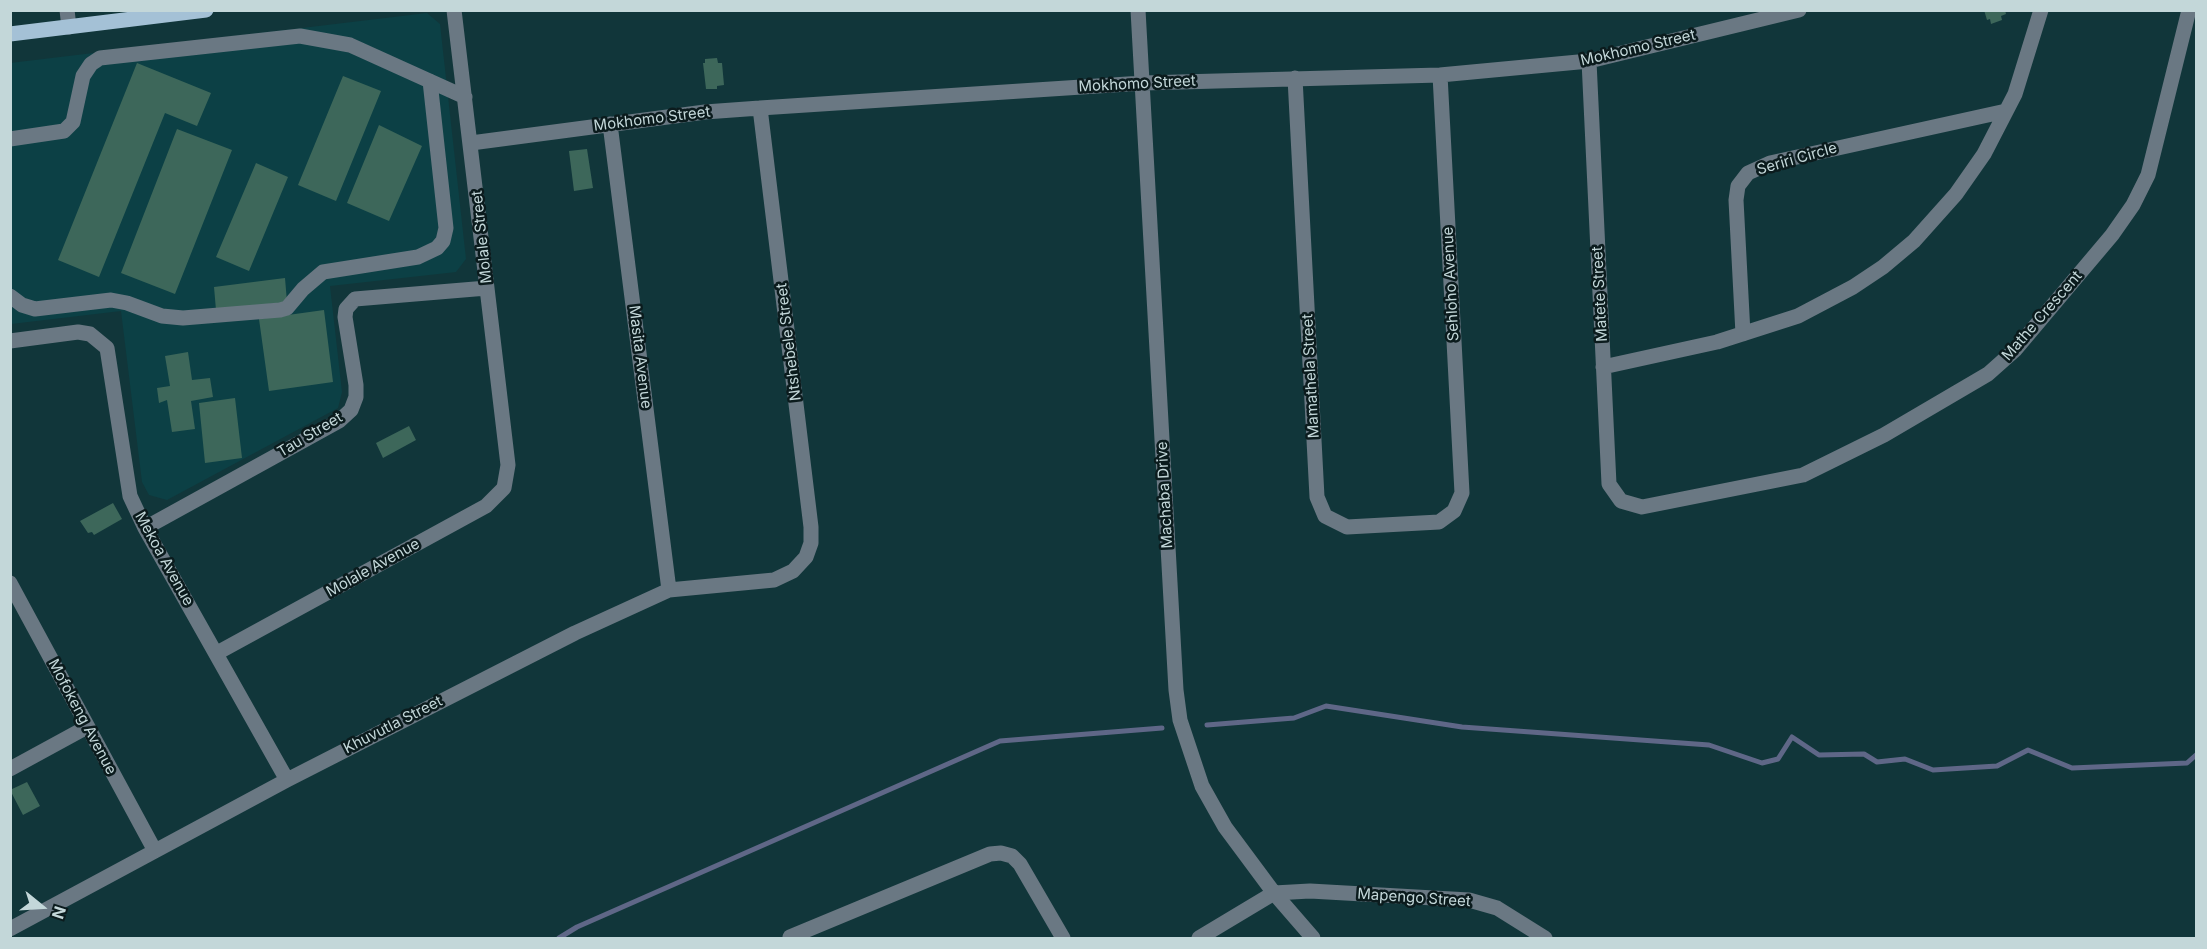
<!DOCTYPE html>
<style>
body{margin:0}
#map{position:relative;width:2207px;height:949px;overflow:hidden;background:#11363a;font-family:Inter,sans-serif}
canvas{display:block}
.frame{position:absolute;inset:0;border:12px solid #c3d7d9;pointer-events:none}
.north{position:absolute;left:12px;top:877px;width:60px;height:60px;-webkit-text-stroke:4px #0b1b1d;paint-order:stroke;rotate:108deg;font-size:16px;font-weight:700;line-height:24px;text-align:center;color:#c3d7d9}
.north::after{content:'';display:block;margin:auto;width:21px;height:27px;background:#c3d7d9;clip-path:polygon(50% 0,100% 100%,50% 72%,0 100%)}
</style>
<div id="map">
<canvas width="2207" height="949"></canvas>
<div class="frame"></div>
<div class="north">N</div>
</div>
<script>
const context = document.querySelector('canvas').getContext('2d');
context.lineJoin = 'round';
function paint(path, color) { context.fillStyle = color; context.fill(path, 'evenodd'); }
const shape = rows => new Path2D(rows.map(r => 'M' + r).join(''));
function strokePath(path, color, width, dash) { context.strokeStyle = color; context.lineWidth = width; context.lineCap = dash ? 'butt' : 'round'; context.setLineDash(dash || []); context.stroke(path); }
function label(font, color, halo, rows, align = 'center') {
  context.font = font + ' Inter,sans-serif'; context.lineWidth = 5; context.setLineDash([]); context.textBaseline = 'middle'; context.strokeStyle = halo; context.fillStyle = color; for (const [text, x, y, turn = 0] of rows) {
    context.save(); context.translate(x, y); context.rotate((+turn || 0) * Math.PI / 180); context.textAlign = isNaN(turn) ? turn : align; if (halo) context.strokeText(text, 0, 0); context.fillText(text, 0, 0); context.restore();
  }
}
const built = shape([
 [427,13,440,24,466,259,456,272,330,286,342,392,338,408,167,500,149,495,142,482,121,311,11,324,10,63]
]);
const stream = shape([
 [1207,725,1294,718,1326,706,1462,727,1709,745,1762,763,1778,759,1792,737,1819,755,1864,754,1877,762,1905,759,1933,770,1997,766,2028,750,2072,768,2187,763,2196,755],
 [559,938,577,927,1000,741,1162,728]
]);
const building = shape([
 [1984,10,2005,10,2006,14,2001,16,2002,20,1991,24,1990,19,1987,20],
 [717,58,718,63,722,63,724,85,717,86,717,89,706,89,703,63,705,63,705,59],
 [137,63,211,93,197,126,165,113,99,277,58,260],
 [343,76,381,91,336,201,298,185],
 [379,125,422,146,389,221,347,203],
 [177,129,232,150,175,294,121,273],
 [587,149,593,188,574,191,569,151],
 [256,163,288,177,249,271,216,257],
 [285,278,287,302,216,310,214,287],
 [324,310,333,382,269,391,259,319],
 [188,352,192,380,210,378,213,397,191,401,195,429,172,432,167,400,159,403,157,388,170,386,165,356],
 [235,398,242,458,205,463,199,403],
 [409,426,416,440,383,458,376,443],
 [113,503,122,519,94,535,92,532,88,533,80,521],
 [27,782,40,806,23,815,10,790]
]);
const minor = shape([
 [67,10,69,27],
 [1138,10,1176,690,1180,720,1202,786,1225,827,1274,893,1313,938],
 [1589,61,1609,484,1621,501,1642,507,1803,475,1884,435,1988,374,2015,350,2112,235,2133,205,2148,175,2189,10],
 [1295,78,1317,497,1325,516,1347,527,1439,522,1454,511,1462,493,1440,75],
 [610,124,669,590],
 [10,139,64,131,73,122,83,76,91,64,100,58,300,36,350,45,465,97],
 [471,143,705,112,760,108,1143,83,1440,75,1589,61,1799,10],
 [10,296,22,305,35,309,111,300,127,303,162,316,183,318,280,310,287,308,303,289,323,272,418,257,437,248,443,241,446,228,430,81],
 [1743,334,1736,200,1738,186,1748,173,1770,163,2006,111],
 [10,341,78,332,90,334,107,348,130,496,145,528,287,780],
 [1603,367,1717,342,1798,316,1853,287,1883,267,1914,241,1956,194,1984,154,2015,94,2041,10],
 [145,528,339,421,351,410,356,397,356,385,345,317,346,309,355,299,487,288],
 [10,583,155,851],
 [217,653,486,506,504,488,508,465,454,10],
 [10,769,87,727],
 [10,929,287,780,575,633,669,590,774,580,793,571,806,557,811,543,811,527,760,108],
 [790,937,990,854,1001,853,1012,856,1020,864,1063,938],
 [1199,938,1274,893,1310,891,1469,900,1497,908,1545,938]
]);
const major = shape([
 [10,34,206,10]
]);
const streetNames = [
 ["Mokhomo Street",1638,48,-13],
 ["Mokhomo Street",1137,84,-3],
 ["Mokhomo Street",652,119,-7],
 ["Seriri Circle",1797,159,-16],
 ["Molale Street",482,237,-96],
 ["Sehloho Avenue",1451,284,-93],
 ["Matete Street",1600,294,-93],
 ["Mathe Crescent",2042,316,-49],
 ["Ntshebele Street",789,342,-97],
 ["Masita Avenue",640,357,83],
 ["Mamathela Street",1311,376,-93],
 ["Tau Street",310,435,-31],
 ["Machaba Drive",1165,495,-93],
 ["Mekoa Avenue",164,559,61],
 ["Molale Avenue",373,568,-29],
 ["Mofokeng Avenue",82,717,62],
 ["Khuvutla Street",393,725,-27],
 ["Mapengo Street",1414,898,4]
];
paint(built, '#0c4045');
strokePath(stream, '#5f6787', 5);
paint(building, '#3d675a');
strokePath(minor, '#6a7883', 15);
strokePath(major, '#a4c1d6', 15);
label('15px', '#c3d7d9', '#0b1b1d', streetNames);
</script>
